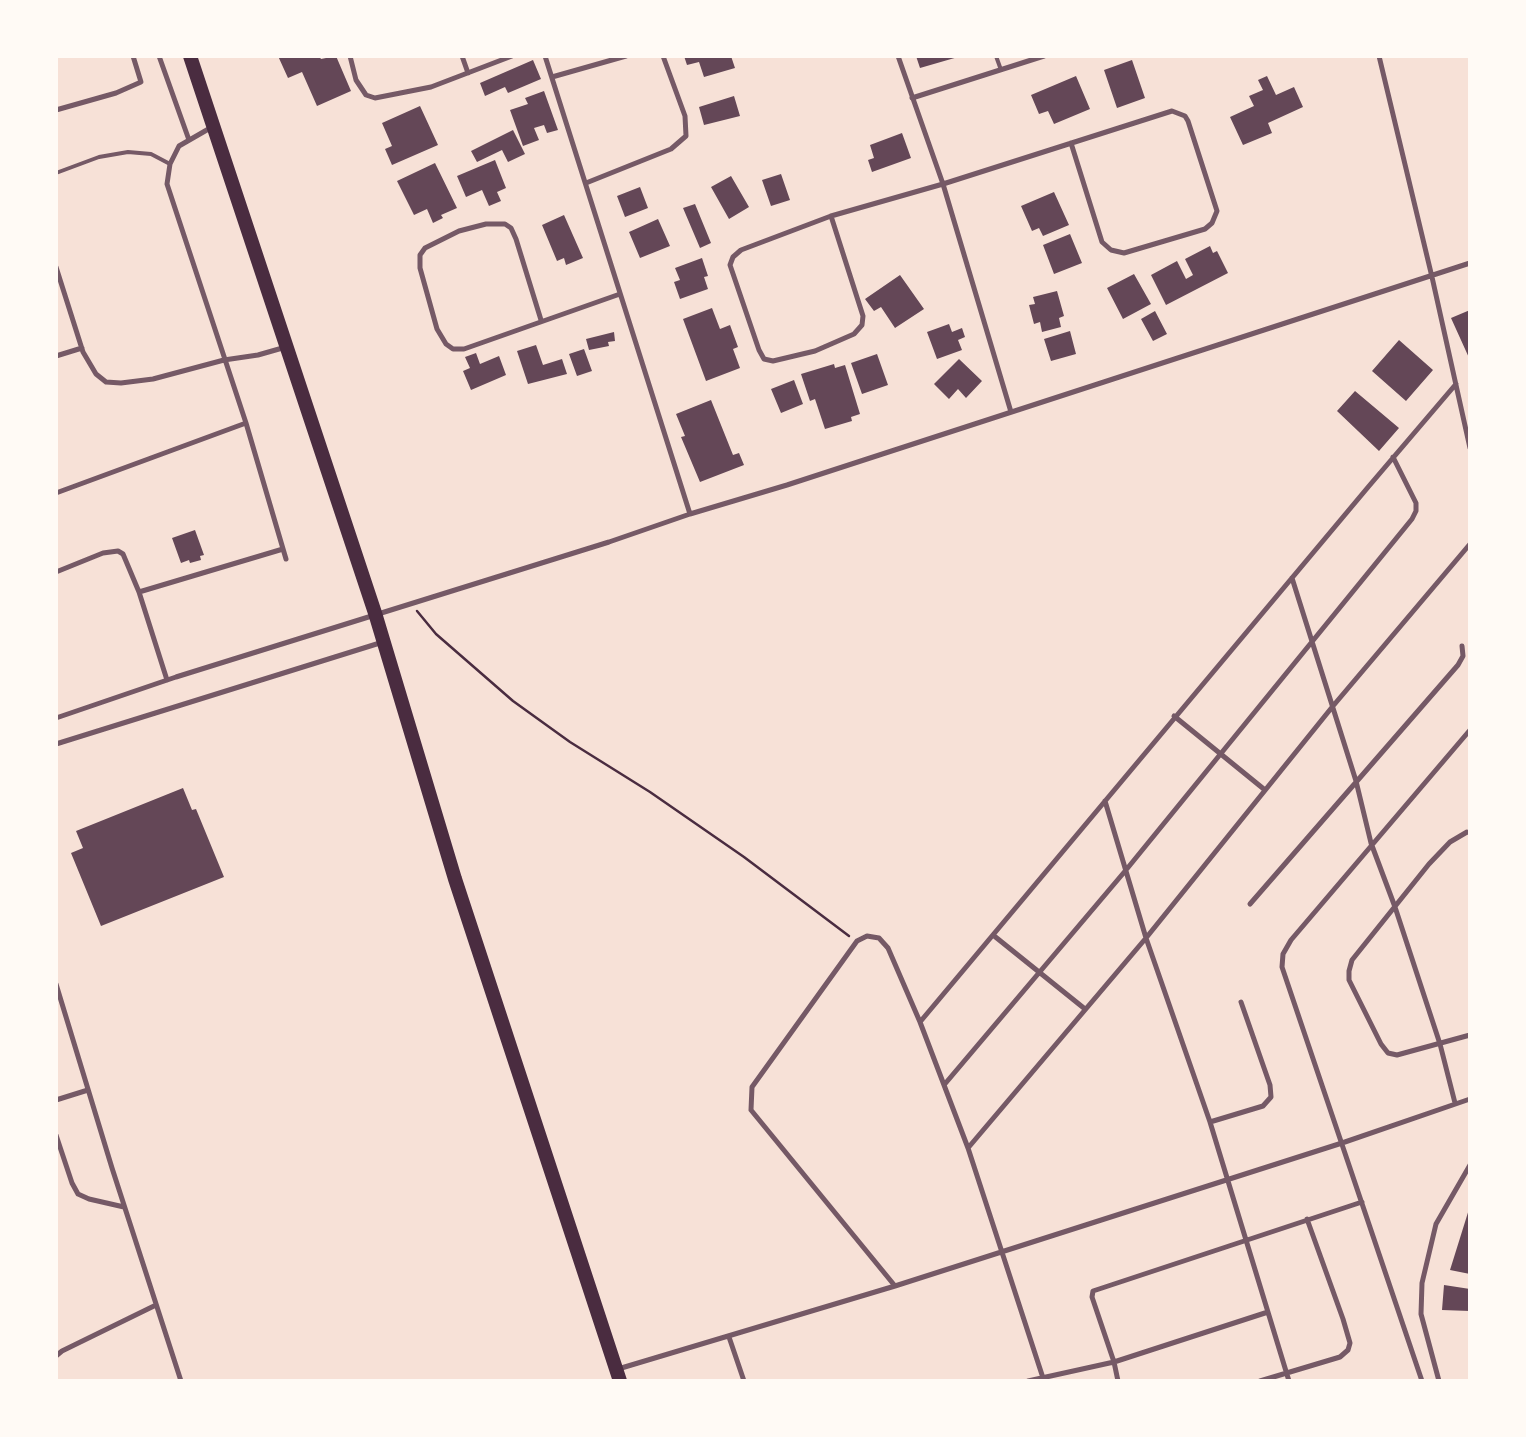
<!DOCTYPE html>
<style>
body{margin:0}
#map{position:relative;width:1526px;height:1437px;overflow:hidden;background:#f7e1d7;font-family:Cabin,sans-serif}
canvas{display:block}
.frame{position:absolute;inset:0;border:58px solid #fffaf5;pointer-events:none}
</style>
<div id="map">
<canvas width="1526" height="1437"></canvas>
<div class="frame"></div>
</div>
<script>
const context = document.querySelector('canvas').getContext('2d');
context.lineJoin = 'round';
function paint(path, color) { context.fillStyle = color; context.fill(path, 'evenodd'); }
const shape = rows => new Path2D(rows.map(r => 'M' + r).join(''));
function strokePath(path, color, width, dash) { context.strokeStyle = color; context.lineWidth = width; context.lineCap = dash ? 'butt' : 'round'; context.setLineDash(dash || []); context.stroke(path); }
const building = shape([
 [278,56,319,56,321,59,336,56,351,91,317,106,302,72,288,78],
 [684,56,731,56,735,68,704,77,699,62,687,65],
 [916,56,958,56,958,57,920,68],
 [533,60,541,79,508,93,505,87,485,96,480,83],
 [1132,60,1145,98,1117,108,1104,70],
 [1076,76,1090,109,1054,124,1048,111,1039,114,1031,95],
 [1267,76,1276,95,1294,87,1303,107,1268,123,1272,133,1243,145,1230,117,1254,106,1249,96,1263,90,1258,80],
 [544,91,558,130,547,133,544,125,534,128,539,140,523,146,510,110,528,104,525,98],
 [734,96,740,116,704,125,699,107],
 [420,106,438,145,392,165,385,149,392,146,382,123],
 [513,130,525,154,508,162,502,150,477,162,471,151],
 [902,133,911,158,872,172,868,160,874,158,870,145],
 [495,160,506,188,497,192,501,201,489,206,482,190,466,197,457,176],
 [435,163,457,208,441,215,443,218,433,223,427,209,414,215,397,181],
 [781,174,790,200,771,206,762,180],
 [731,176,749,207,729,219,711,187],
 [640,187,648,208,625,217,617,196],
 [1054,192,1069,225,1043,236,1039,228,1032,231,1021,206],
 [695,204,711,243,700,248,683,208],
 [564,215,583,258,566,265,564,258,557,261,542,225],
 [658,219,670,246,640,258,629,232],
 [1070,234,1082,263,1054,274,1043,245],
 [1210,246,1213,253,1217,251,1228,273,1166,305,1151,275,1177,261,1186,279,1193,275,1185,259],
 [702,258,708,276,704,277,708,289,680,299,674,282,680,280,675,268],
 [1134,274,1151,304,1123,319,1107,288],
 [900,275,924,309,895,328,881,307,874,311,865,299],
 [1057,291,1064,316,1059,318,1061,327,1042,332,1040,322,1034,324,1029,305,1035,304,1033,297],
 [712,308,720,329,730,325,738,347,733,349,740,368,706,381,683,319],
 [1470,310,1470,360,1451,318],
 [1155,311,1167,334,1153,341,1141,319],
 [949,324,952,332,962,328,965,337,958,340,962,350,937,359,927,332],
 [1070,331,1076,354,1051,361,1044,339],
 [614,332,615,341,608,342,609,346,589,350,586,339],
 [1399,340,1433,370,1406,401,1372,371],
 [536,345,543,365,562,359,567,374,528,384,517,351],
 [584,349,592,371,577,376,569,354],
 [476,353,480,364,499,356,506,375,471,390,463,371,470,368,465,357],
 [877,354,888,385,862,394,851,363],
 [959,359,982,381,966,398,958,389,949,399,934,384],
 [834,364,835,368,845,365,860,414,851,417,852,421,825,429,815,399,810,401,801,374],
 [794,380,803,404,781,413,771,389],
 [1355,391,1399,428,1379,451,1337,411],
 [711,400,733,455,739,453,744,465,700,482,681,437,685,436,676,414],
 [195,530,204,555,200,556,201,560,190,563,189,560,181,563,172,538],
 [183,788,192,810,196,809,224,877,101,926,71,853,83,848,76,831],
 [1470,1206,1470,1274,1450,1270],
 [1444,1285,1470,1289,1470,1311,1442,1310]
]);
const path = shape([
 [417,611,436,634,513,701,570,742,650,792,744,857,849,936]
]);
const service = shape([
 [996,56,1001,70],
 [56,173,99,157,128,152,151,154,170,164]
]);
const minor = shape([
 [159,56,189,140],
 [350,56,356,80,366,95,375,98,431,87,512,56],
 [462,56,468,73],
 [545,56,690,514],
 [898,56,943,184,1011,412],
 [1379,56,1432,277,1470,448],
 [552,77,626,56],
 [912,98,1044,56],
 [56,110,116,93,141,82,133,56],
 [212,127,179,146,170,164,167,184,246,423,286,559],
 [586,183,671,149,686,136,685,116,663,56],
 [831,216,863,316,862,325,854,334,815,351,773,361,764,359,759,350,730,265,733,257,741,250,831,216,943,184,1172,111,1185,116,1188,121,1217,211,1212,223,1205,229,1124,253,1111,250,1102,242,1071,143],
 [56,267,83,352,96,374,106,382,121,383,153,379,224,360,258,355,286,347],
 [541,320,516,239,511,228,505,224,486,224,459,231,425,248,420,255,420,268,437,329,446,344,453,349,464,349,620,294],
 [56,356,82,348],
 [56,493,246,423],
 [56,572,103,553,118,551,123,554,139,592,167,680],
 [1292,578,1356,781,1371,843,1395,907,1440,1044,1455,1103],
 [139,592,283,549],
 [1174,716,1265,790],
 [56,718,176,677,609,542,690,514,787,485,1470,263],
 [56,744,383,642],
 [1105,801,1146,938,1210,1122,1289,1381],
 [1470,833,1467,832,1450,842,1429,864,1352,960,1349,971,1349,980,1381,1044,1388,1053,1397,1055,1470,1035],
 [1250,904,1458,665,1463,656,1462,646],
 [993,935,1085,1009],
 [56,984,112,1168,181,1381],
 [920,1022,1369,486,1456,384],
 [944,1085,1126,870,1412,519,1416,511,1416,503,1393,457],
 [56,1100,88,1090],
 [1210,1122,1263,1106,1271,1097,1270,1085,1241,1002],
 [56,1135,72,1183,78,1194,89,1199,124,1207],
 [968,1148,1146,938,1333,706,1470,544],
 [895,1286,1342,1143,1470,1099],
 [1268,1312,1114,1362,1092,1297,1093,1291,1362,1202],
 [729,1337,744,1381],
 [56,1356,62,1351,156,1305],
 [618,1369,895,1286,751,1110,752,1087,857,941,867,936,879,938,888,948,920,1022,968,1148,1044,1381],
 [1028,1381,1114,1362,1118,1381],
 [1260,1381,1340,1357,1348,1350,1350,1343,1343,1319,1307,1219],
 [1422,1381,1282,967,1283,954,1291,940,1470,730],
 [1439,1381,1421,1314,1422,1283,1436,1224,1470,1165]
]);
const trunk = shape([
 [190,56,375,613,455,879,620,1381]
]);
paint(building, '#644757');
strokePath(path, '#4a2c40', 2.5);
strokePath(service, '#755966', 4);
strokePath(minor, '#755966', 5);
strokePath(trunk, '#4a2c40', 14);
</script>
